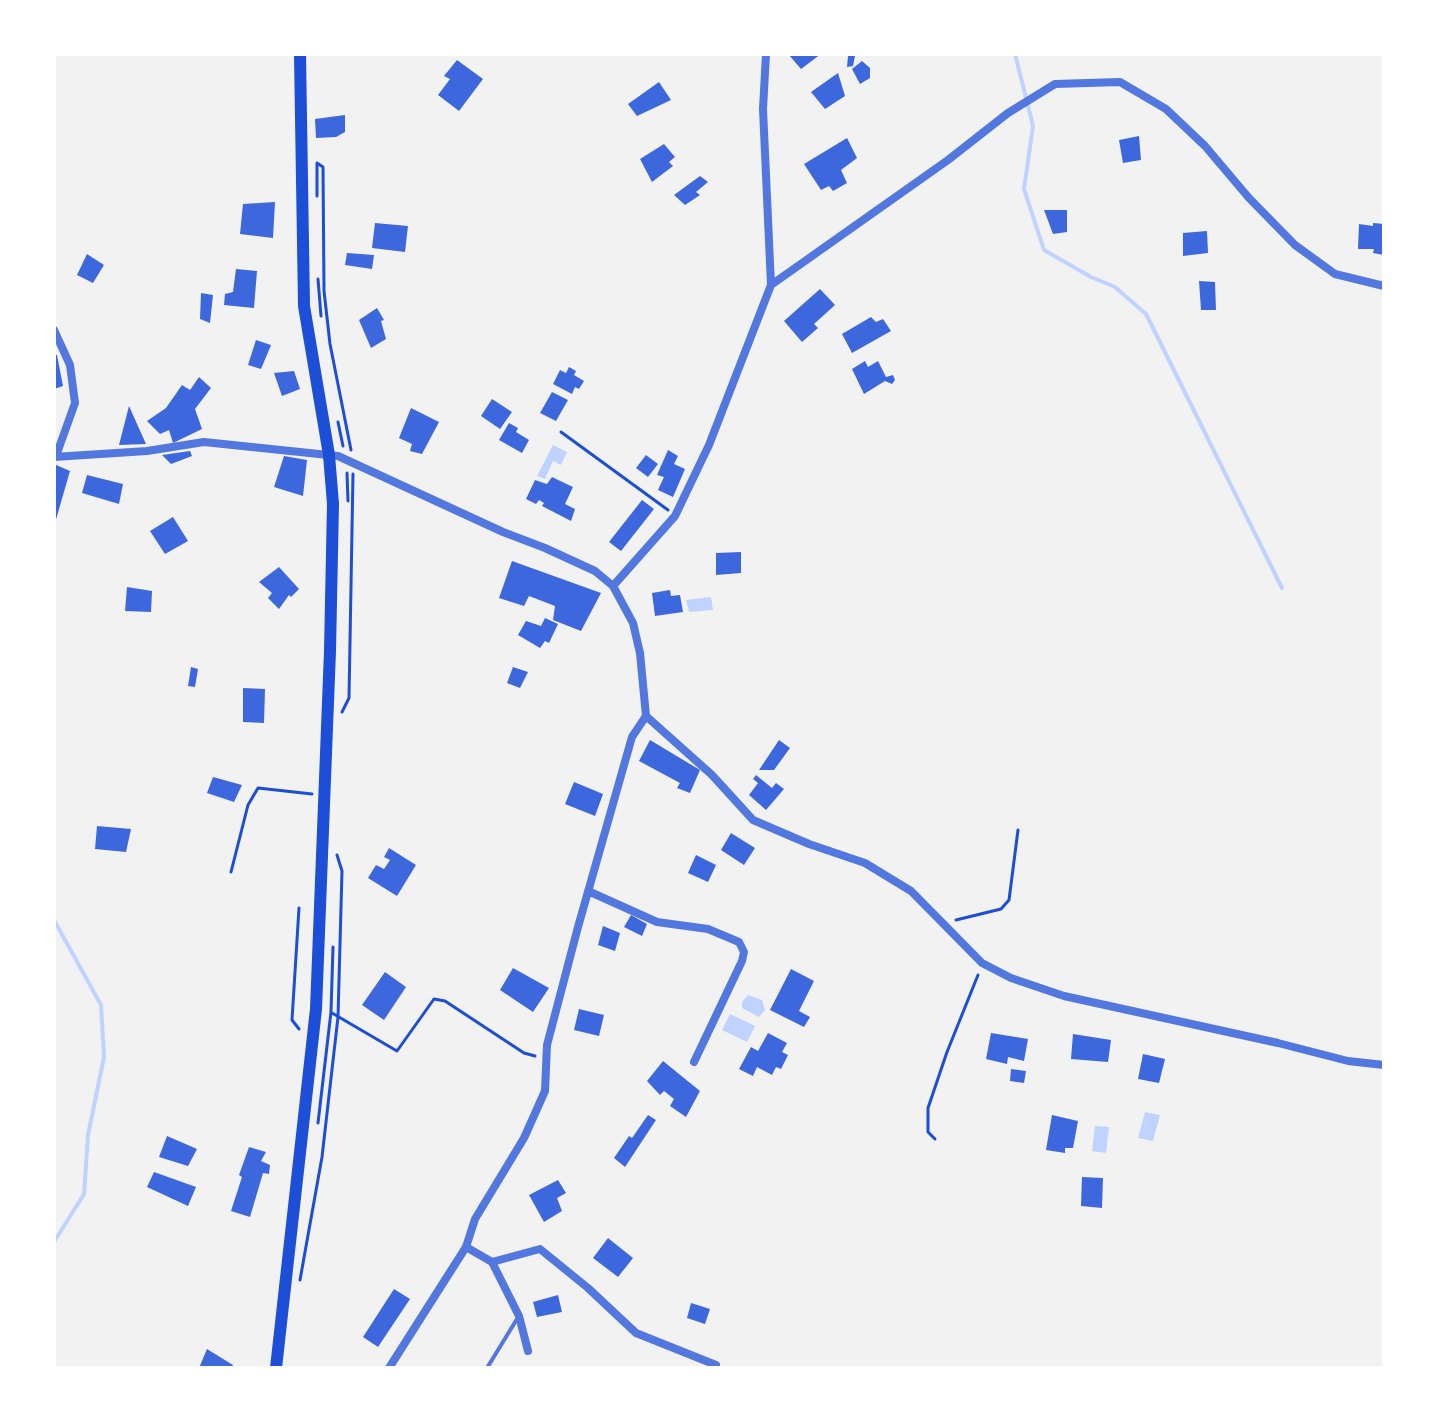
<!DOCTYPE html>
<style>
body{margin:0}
#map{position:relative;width:1438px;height:1422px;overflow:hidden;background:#f2f2f2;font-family:"Space Grotesk",sans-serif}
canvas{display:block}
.frame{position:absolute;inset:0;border:56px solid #fff;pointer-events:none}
</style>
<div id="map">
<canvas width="1438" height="1422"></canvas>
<div class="frame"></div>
</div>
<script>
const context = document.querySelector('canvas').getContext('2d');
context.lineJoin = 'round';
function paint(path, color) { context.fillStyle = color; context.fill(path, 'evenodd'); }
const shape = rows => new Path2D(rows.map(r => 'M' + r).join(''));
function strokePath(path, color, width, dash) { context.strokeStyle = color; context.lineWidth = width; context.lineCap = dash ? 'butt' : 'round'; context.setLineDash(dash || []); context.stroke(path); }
const water = shape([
 [553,445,567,452,561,465,553,461,545,479,537,476],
 [711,597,713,610,689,612,686,600],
 [748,995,762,1000,765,1010,759,1017,742,1008,742,1002],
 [730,1014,755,1026,747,1042,722,1030],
 [1145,1112,1160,1115,1153,1141,1138,1138],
 [1095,1126,1109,1127,1106,1153,1092,1151]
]);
const stream = shape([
 [1015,54,1033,126,1024,189,1044,250,1091,277,1115,287,1146,314,1282,588],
 [54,920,101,1005,104,1057,88,1135,84,1194,54,1242]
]);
const building = shape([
 [790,54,821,54,801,69,789,55],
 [848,56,855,56,853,66,847,67],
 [457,60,483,79,459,111,438,95,450,79,444,76],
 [862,61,870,68,870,78,860,84,852,69],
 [838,73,845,96,825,109,811,92],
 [659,82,671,100,637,116,628,104],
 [345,115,345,132,336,137,316,138,315,119],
 [1139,136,1141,160,1123,163,1119,140],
 [847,138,857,158,841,170,847,183,833,191,829,186,821,190,804,164],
 [664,144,675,157,669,162,673,166,652,182,640,159],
 [700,176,708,182,696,192,700,195,685,205,674,195],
 [275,202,273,238,240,234,243,204],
 [1044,210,1067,210,1067,232,1053,234],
 [375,223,408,226,405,252,372,248],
 [1373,223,1384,224,1384,255,1373,253,1374,249,1358,249,1359,224,1373,226],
 [1207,231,1208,253,1183,256,1183,233],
 [347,253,374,255,372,269,345,265],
 [87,254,104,265,93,283,77,275],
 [236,269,257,271,254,308,224,305,225,294,233,292],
 [1199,281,1215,282,1216,310,1201,310],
 [820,289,835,305,814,324,818,328,802,342,784,321],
 [201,293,213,295,210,323,200,319],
 [377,308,384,320,381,321,386,339,371,348,359,320],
 [871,317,876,322,883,319,891,331,852,353,842,334],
 [256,340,271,345,261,369,248,365],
 [54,355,57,355,63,386,54,389],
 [865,361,868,367,878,361,886,377,893,375,895,380,892,384,885,381,864,394,852,369],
 [569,367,576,371,574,375,584,381,579,389,575,387,572,394,553,384,560,370,566,373],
 [294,371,300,389,282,396,274,373],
 [199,377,211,388,195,409,202,429,173,443,169,430,160,434,147,421,166,408,182,385,190,390],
 [552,392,568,400,556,421,540,413],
 [492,399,512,412,500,429,481,416],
 [129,406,146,444,119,445],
 [411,408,439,422,422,454,410,451,412,444,399,438],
 [509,423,518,428,516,432,529,440,522,453,499,440],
 [668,450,678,456,674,464,685,469,673,497,658,490,664,477,657,475],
 [190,451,192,456,171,464,162,455],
 [646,455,658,464,648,477,636,468],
 [284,456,307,460,303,496,274,487],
 [54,464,70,471,55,523,54,523],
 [87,475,123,484,119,504,82,493],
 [552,477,573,487,565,504,575,509,571,521,542,506,544,503,539,500,536,504,526,499,535,480,547,484],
 [642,500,654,509,621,551,609,542],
 [173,517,188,541,165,554,150,531],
 [741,552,741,573,716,575,716,553],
 [512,561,601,593,581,631,553,620,555,606,529,596,524,606,499,598],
 [279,567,299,589,291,597,289,595,279,609,268,598,272,593,259,582],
 [127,587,152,591,151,612,125,611],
 [670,590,671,596,680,595,683,612,655,616,652,593],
 [545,618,558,624,549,643,545,641,540,648,518,635,526,621,541,626],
 [191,667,198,669,195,687,188,686],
 [513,667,528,672,520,688,507,683],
 [243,688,265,689,264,723,243,722],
 [650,740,700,770,690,793,677,788,680,783,639,761],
 [779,740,790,748,774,770,759,770],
 [756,775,772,788,776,783,784,789,766,810,749,795,758,783,753,779],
 [213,777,242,785,234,802,207,793],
 [574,782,603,794,595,816,565,804],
 [97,826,131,829,126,852,95,849],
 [731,833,755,848,744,865,721,850],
 [389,848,416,865,397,896,368,878,376,865,384,869,390,860,384,857],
 [696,855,716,865,708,882,688,873],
 [631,915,647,924,642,936,624,927],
 [603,926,620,933,615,951,598,945],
 [513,968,549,988,533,1012,500,990],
 [791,969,814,981,799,1011,810,1017,804,1027,770,1010],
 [385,972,406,987,384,1020,362,1005],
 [579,1009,604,1015,599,1036,574,1030],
 [768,1033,787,1043,782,1052,788,1055,781,1069,776,1067,772,1075,757,1067,753,1076,739,1069,751,1047,758,1051],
 [991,1033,1028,1039,1024,1061,1008,1057,1007,1064,986,1059],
 [1073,1034,1111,1040,1108,1062,1071,1059],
 [1143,1054,1165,1059,1159,1083,1138,1079],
 [663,1061,700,1091,686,1117,670,1106,674,1099,664,1091,660,1095,647,1081],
 [1011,1069,1026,1071,1024,1083,1010,1081],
 [648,1115,656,1120,625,1167,614,1158,629,1136,632,1138],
 [1052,1115,1078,1121,1073,1148,1065,1148,1065,1153,1046,1150],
 [167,1136,197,1149,188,1166,159,1157],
 [249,1147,266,1152,261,1161,270,1165,269,1174,263,1173,250,1217,231,1211,242,1177,239,1175],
 [154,1172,196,1187,188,1206,147,1187],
 [1082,1177,1103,1178,1102,1208,1081,1206],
 [558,1180,566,1193,557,1198,562,1211,544,1222,529,1195],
 [608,1238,633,1258,618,1277,593,1258],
 [394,1289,410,1299,378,1347,363,1337],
 [558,1295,562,1312,537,1317,533,1302],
 [691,1303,710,1309,705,1324,687,1318],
 [207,1349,233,1365,232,1368,199,1368]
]);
const path = shape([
 [317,163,323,167,324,291,330,344,351,450],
 [317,196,317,163],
 [318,279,321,316],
 [338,422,343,446],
 [561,432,668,510],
 [347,473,348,501],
 [342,712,349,698,353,474],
 [231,872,248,805,258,788,312,794],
 [299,908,292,1020,299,1029],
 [956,920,1001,909,1009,900,1018,830],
 [332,1013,397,1051,434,999,445,1001,524,1053,535,1056],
 [318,1123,331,1012,333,947],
 [935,1139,928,1132,928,1108,947,1052,978,975],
 [300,1280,322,1157,338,1017,342,871,337,855]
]);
const service = shape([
 [487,1368,517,1319]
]);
const minor = shape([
 [766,54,763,109,771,285],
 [54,330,70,365,75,403,56,456],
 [54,457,147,451,204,442,338,456,503,532,545,548,595,571,613,586,633,623,640,653,646,716,712,775,753,820,809,844,865,863,911,891,982,963,1011,978,1064,996,1278,1043,1348,1061,1384,1065],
 [613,586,675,516,709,445,771,285,948,160,1008,113,1055,84,1120,82,1166,109,1205,146,1249,198,1295,245,1335,274,1384,286],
 [588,891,657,922,708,929,739,942,744,952,742,961,694,1062],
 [466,1247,492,1262,540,1249,588,1288,636,1333,716,1365],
 [492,1262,519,1316,528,1351],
 [389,1368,466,1247,475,1219,524,1138,545,1091,547,1045,578,927,632,737,646,716]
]);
const secondary = shape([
 [276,1368,316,1009,330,651,333,504,329,455,304,306,300,54]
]);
paint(water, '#bfd3fe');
strokePath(stream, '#bfd3fe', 4);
paint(building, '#3d67dc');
strokePath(path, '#1d4ed8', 3);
strokePath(service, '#5277de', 4);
strokePath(minor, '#5277de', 8);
strokePath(secondary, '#1d4ed8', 12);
</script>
